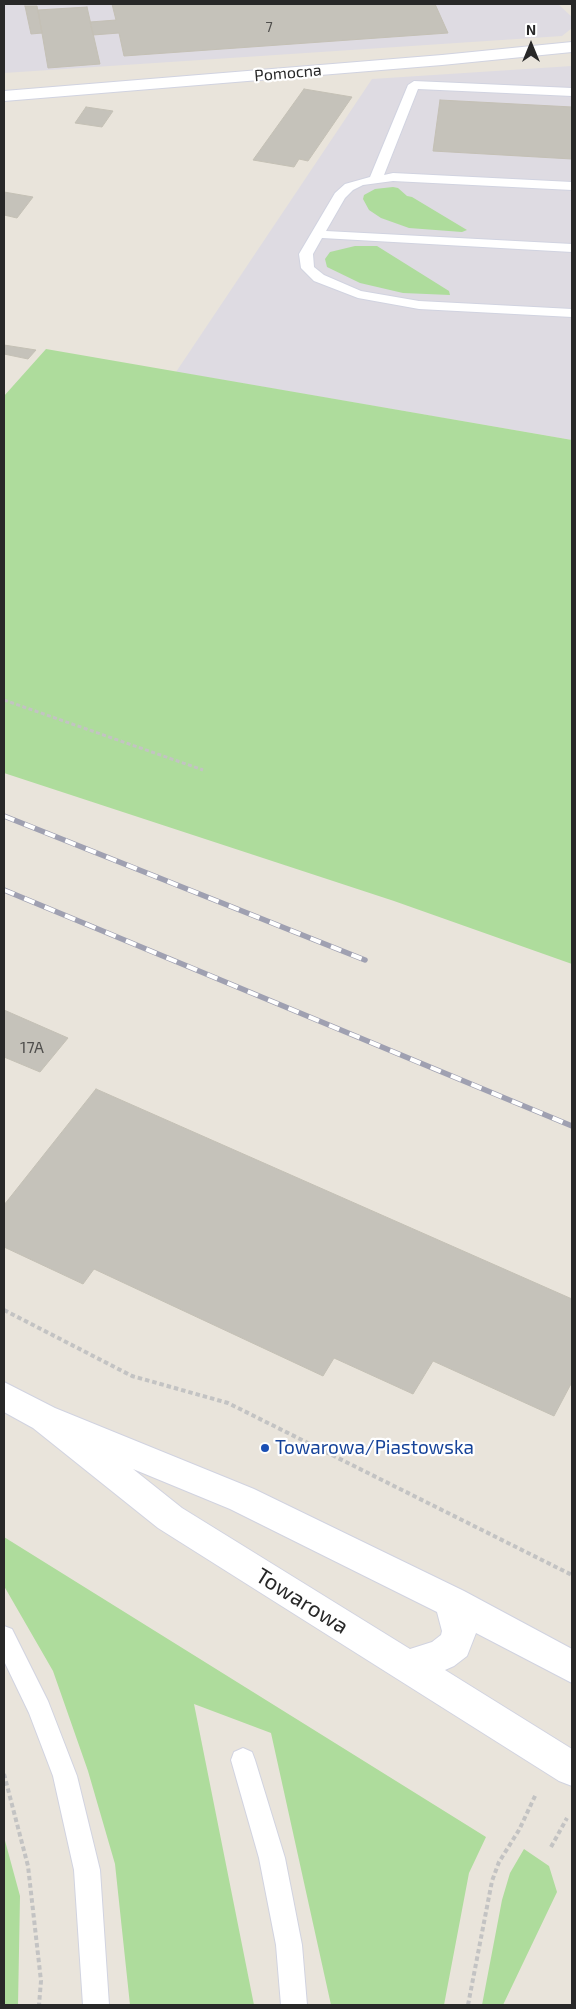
<!DOCTYPE html>
<style>
body{margin:0}
#map{position:relative;width:576px;height:2009px;overflow:hidden;background:#e9e4db;font-family:"Exo 2",sans-serif}
canvas{display:block}
.frame{position:absolute;inset:0;border:5px solid #282828;pointer-events:none}
.north{position:absolute;left:506px;top:20px;width:50px;height:50px;-webkit-text-stroke:4px #fff;paint-order:stroke;rotate:0deg;font-size:14px;font-weight:700;line-height:20px;text-align:center;color:#282828}
.north::after{content:'';display:block;margin:auto;width:18px;height:22px;background:#282828;clip-path:polygon(50% 0,100% 100%,50% 72%,0 100%)}
</style>
<div id="map">
<canvas width="576" height="2009"></canvas>
<div class="frame"></div>
<div class="north">N</div>
</div>
<script>
const context = document.querySelector('canvas').getContext('2d');
context.lineJoin = 'round';
function paint(path, color) { context.fillStyle = color; context.fill(path, 'evenodd'); }
const shape = rows => new Path2D(rows.map(r => 'M' + r).join(''));
function strokePath(path, color, width, dash) { context.strokeStyle = color; context.lineWidth = width; context.lineCap = dash ? 'butt' : 'round'; context.setLineDash(dash || []); context.stroke(path); }
function label(font, color, halo, rows, align = 'center') {
  context.font = font + ' "Exo 2",sans-serif'; context.lineWidth = 4.5; context.setLineDash([]); context.textBaseline = 'middle'; context.strokeStyle = halo; context.fillStyle = color; for (const [text, x, y, turn = 0] of rows) {
    context.save(); context.translate(x, y); context.rotate((+turn || 0) * Math.PI / 180); context.textAlign = isNaN(turn) ? turn : align; if (halo) context.strokeText(text, 0, 0); context.fillText(text, 0, 0); context.restore();
  }
}
const industrial = shape([
 [4,4,558,4,572,17,572,28,562,36,4,73],
 [572,66,572,440,176,372,372,79]
]);
const green = shape([
 [393,187,398,188,407,196,412,197,467,230,462,232,409,228,381,218,369,210,363,199,364,195,375,189],
 [355,246,377,246,449,291,450,295,403,293,360,283,327,267,325,259,330,252],
 [46,349,572,440,572,964,394,901,4,773,4,396],
 [4,1537,486,1837,469,1873,444,2005,331,2005,271,1733,194,1704,254,2005,130,2005,115,1864,88,1771,53,1671,4,1586],
 [4,1837,20,1896,18,2005,4,2005],
 [524,1849,549,1866,557,1892,503,2005,482,2005,502,1900,510,1873]
]);
const building = shape([
 [112,4,435,4,448,33,124,56,119,33,93,35,90,22,116,20,112,4],
 [25,6,37,6,42,33,31,34,25,6],
 [87,7,100,64,48,68,38,10,87,7],
 [304,89,352,97,308,161,299,159,294,167,253,160,304,89],
 [440,100,572,107,572,159,433,151,440,100],
 [86,107,113,111,102,127,75,123,86,107],
 [4,192,33,197,17,218,4,215,4,192],
 [4,345,36,350,28,359,4,354,4,345],
 [4,1010,68,1038,40,1072,4,1057,4,1010],
 [96,1089,572,1299,572,1382,554,1416,433,1361,413,1394,334,1358,323,1376,94,1269,83,1284,4,1247,4,1205,96,1089]
]);
const pathFar1 = shape([
 [4,700,203,770]
]);
const path = shape([
 [4,1310,132,1376,228,1403,572,1575],
 [4,1774,28,1866,41,1981,39,2005],
 [551,1847,567,1818],
 [468,2005,492,1881,499,1862,519,1830,536,1794]
]);
const service = shape([
 [414,81,572,88,572,96,418,89,384,175,393,173,572,182,572,190,393,181,363,185,353,190,345,198,326,231,572,244,572,252,322,238,313,254,314,267,324,275,361,291,419,301,572,309,572,317,419,309,358,298,314,281,301,268,299,254,335,193,345,184,370,177,408,85,414,81],
 [4,1626,12,1629,48,1701,77,1776,100,1870,109,2005,83,2005,74,1870,53,1776,29,1713,4,1661,4,1626],
 [243,1748,252,1752,255,1760,285,1858,302,1945,307,2005,281,2005,276,1945,259,1858,231,1760,234,1752,243,1748]
]);
const minor = shape([
 [572,42,572,52,442,65,4,101,4,91,442,55,572,42]
]);
const secondary = shape([
 [4,1382,55,1408,254,1489,464,1591,572,1649,572,1683,476,1633,467,1656,454,1666,445,1670,572,1749,572,1786,559,1781,158,1528,33,1428,4,1412,4,1382],
 [133,1469,230,1509,437,1612,442,1631,441,1635,432,1642,410,1649,182,1508,133,1469]
]);
const rail = shape([
 [4,816,365,960],
 [4,890,572,1126]
]);
const markers = [
 [265,1448,5,"#1a4fb4"]
];
const farNumbernames = [
 ["7",269,27]
];
const farStreetnames = [
 ["Pomocna",288,73,-5]
];
const numberNames = [
 ["17A",32,1048]
];
const transitNames = [
 ["Towarowa/Piastowska",275,1448]
];
const nearStreetnames = [
 ["Towarowa",302,1601,32]
];
paint(industrial, '#dedbe2');
paint(green, '#aedc9c');
paint(building, '#c5c2ba');
strokePath(building, '#c4c0b5', 1);
strokePath(service, '#d1d3e0', 2);
strokePath(minor, '#d1d3e0', 2);
strokePath(secondary, '#d1d3e0', 2);
strokePath(pathFar1, '#c3c3c3', 3, [4, 2.5]);
strokePath(path, '#c3c3c3', 4, [4.5, 3]);
paint(service, '#fff');
paint(minor, '#fff');
paint(secondary, '#fff');
strokePath(rail, '#9fa0b1', 5.5);
strokePath(rail, '#fff', 4, [11]);
for (const [x, y, r, color] of markers) { const dot = new Path2D(); dot.arc(x, y, r, 0, 2 * Math.PI); context.fillStyle = color; context.fill(dot); strokePath(dot, '#fff', 2); }
label('14px', '#4f4e4c', null, farNumbernames);
label('16px', '#282828', '#fff', farStreetnames);
label('16px', '#4f4e4c', null, numberNames);
label('19px', '#164399', '#fff', transitNames, 'left');
label('22px', '#282828', '#fff', nearStreetnames);
</script>
